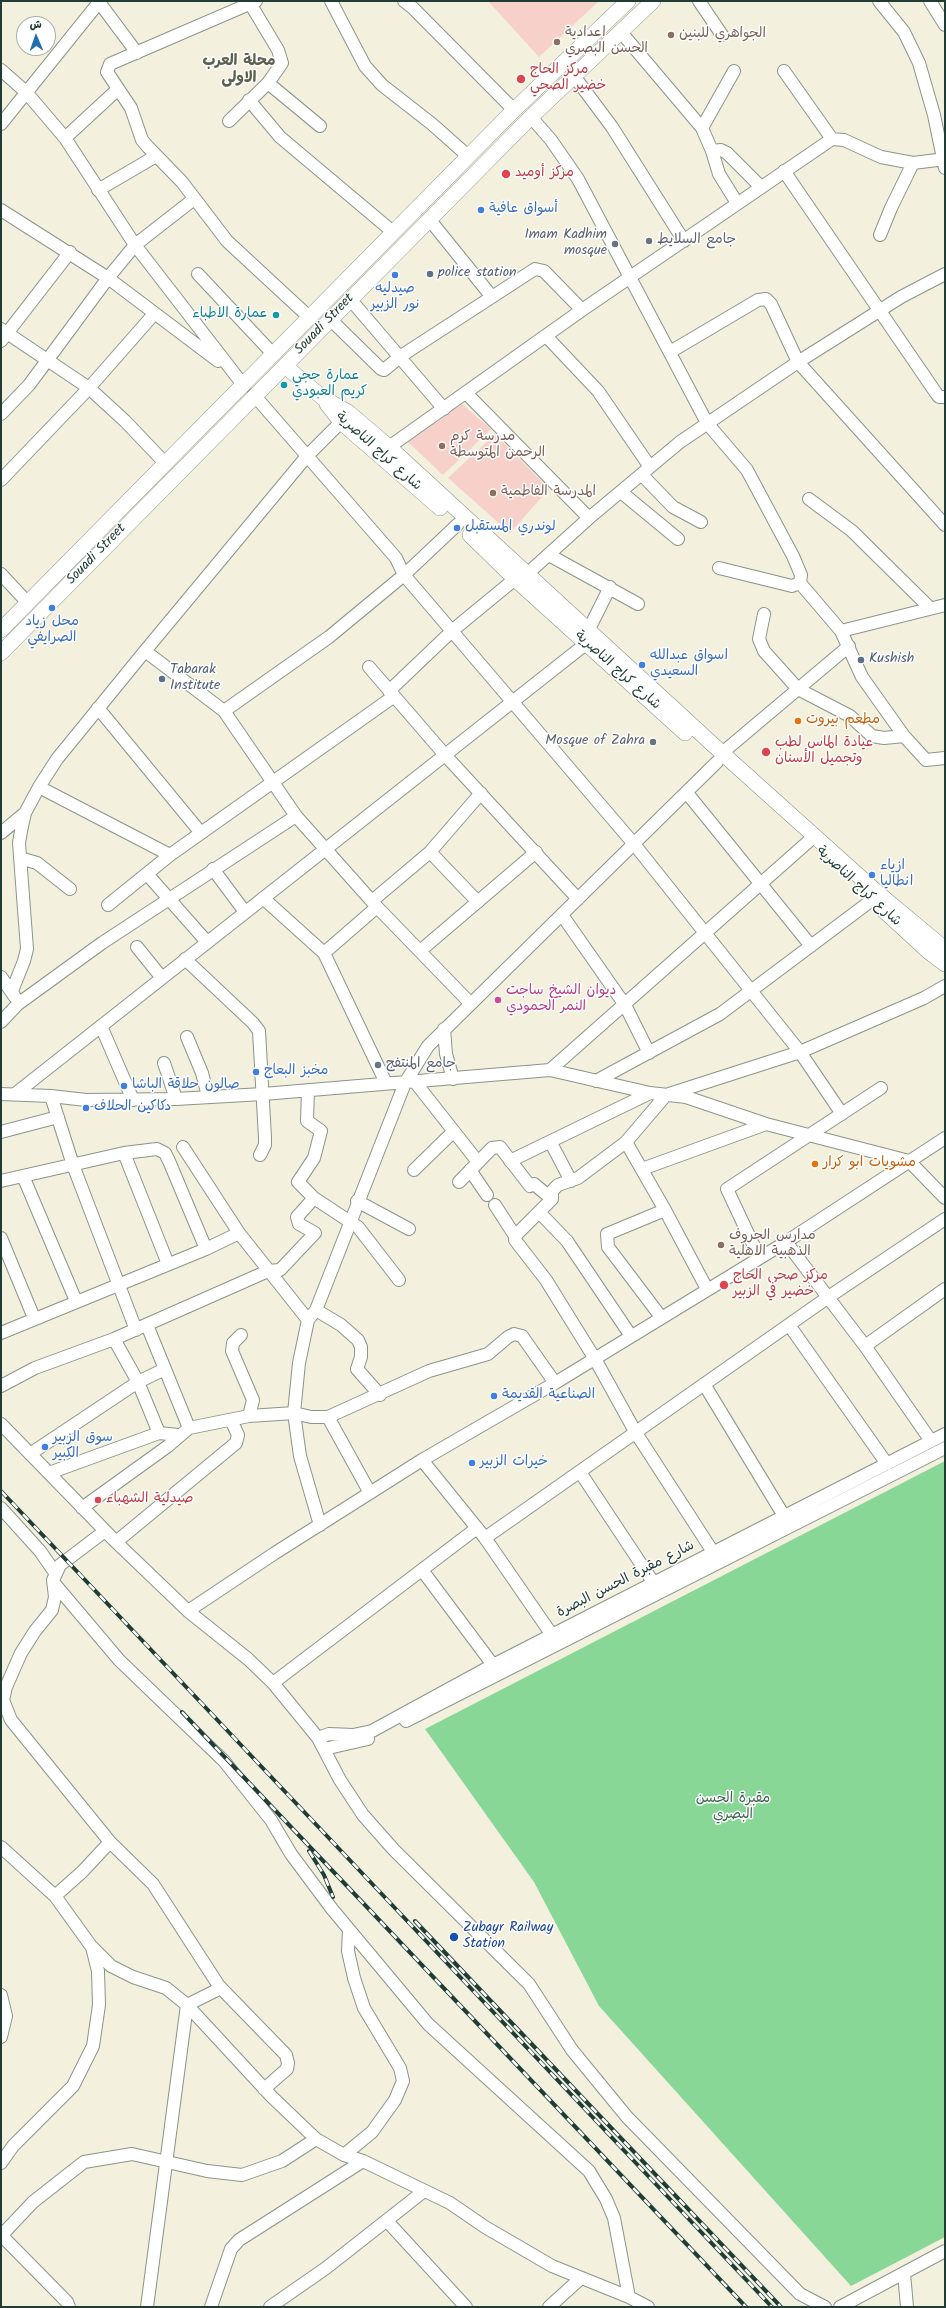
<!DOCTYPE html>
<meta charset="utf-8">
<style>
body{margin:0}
#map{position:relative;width:946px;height:2308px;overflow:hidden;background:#f3f0de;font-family:Kalam,"Playpen Sans Arabic",sans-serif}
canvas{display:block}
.frame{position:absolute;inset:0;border:2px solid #1f3d34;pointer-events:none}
.north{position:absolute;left:16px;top:16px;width:40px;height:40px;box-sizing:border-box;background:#fff;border:1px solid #a5b1ae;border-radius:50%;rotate:358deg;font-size:11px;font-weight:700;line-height:16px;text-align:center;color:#1f3d34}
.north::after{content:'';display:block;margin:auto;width:14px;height:18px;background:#1f6fb2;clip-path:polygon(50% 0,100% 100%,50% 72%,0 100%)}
</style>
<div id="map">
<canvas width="946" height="2308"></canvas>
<div class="frame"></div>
<div class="north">ش</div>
</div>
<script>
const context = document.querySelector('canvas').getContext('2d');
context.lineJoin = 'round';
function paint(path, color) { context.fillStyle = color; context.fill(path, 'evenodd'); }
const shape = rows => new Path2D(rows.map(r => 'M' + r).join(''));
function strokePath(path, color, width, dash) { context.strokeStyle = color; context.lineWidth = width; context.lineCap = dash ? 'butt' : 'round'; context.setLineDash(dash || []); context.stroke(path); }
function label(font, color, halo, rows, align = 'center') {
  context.font = font + ' Kalam,"Playpen Sans Arabic",sans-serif'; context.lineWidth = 3; context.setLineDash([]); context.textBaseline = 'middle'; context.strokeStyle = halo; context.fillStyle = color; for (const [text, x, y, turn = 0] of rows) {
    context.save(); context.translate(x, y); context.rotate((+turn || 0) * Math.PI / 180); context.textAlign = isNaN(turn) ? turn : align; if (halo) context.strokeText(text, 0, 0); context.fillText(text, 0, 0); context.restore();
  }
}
const built = shape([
 [488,1,599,1,539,57],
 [462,404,491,429,443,475,408,442],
 [495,434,549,489,510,533,448,478]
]);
const green = shape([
 [945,1461,945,2237,851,2286,599,2006,534,1882,425,1729]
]);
const minor = shape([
 [256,1,110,64,107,72,131,108,142,140,148,147,182,182,227,241,309,317],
 [331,1,365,66,382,85,432,124,468,156],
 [404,1,413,8,514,110],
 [699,1,722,35],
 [879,1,904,32,919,63,934,115,945,168],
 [930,1,945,25],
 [99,2,137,53],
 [620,31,702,128,712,151,719,174,737,203],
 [1,70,26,92,65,138,135,245,244,386],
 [784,71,832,139],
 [574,76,612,127,684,241],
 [268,83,320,126],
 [249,100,280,137,393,232],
 [531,117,551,140,578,179,707,423,747,470,793,556,801,575,800,583,841,631,862,677,904,736,926,760,945,758],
 [229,121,268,83,282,63,278,50,251,5],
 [1,124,100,1],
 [702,128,734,71],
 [65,138,118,89],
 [712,151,721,150,727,153,761,187],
 [784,171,936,393,939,397,945,397],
 [98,190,156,156],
 [1,210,108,278,218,361],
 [429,219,492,297],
 [880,235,891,208,913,163],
 [198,274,273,354],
 [350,299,444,409],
 [330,319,381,369,384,370,401,356,535,269,544,271,582,310],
 [1,329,89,388,125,421,166,464],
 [546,336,598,391,650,467],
 [1,341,70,252],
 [670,352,758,300,766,299,771,304,798,362,945,525],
 [466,393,589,518],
 [254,395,396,558,404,575,634,844,800,1052,842,1114],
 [1,414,29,385,108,278,135,245,194,199],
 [389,447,582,310,832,139,844,140,881,157,913,163,945,159],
 [642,475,673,507,701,522],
 [1,480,89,388,154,314],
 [621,492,678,539],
 [809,499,852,531,930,608],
 [549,555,638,604],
 [719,568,792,586,800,583],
 [1,574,27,602],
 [527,574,589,518,680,442,798,362,901,297,945,274],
 [764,614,759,639,764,651,798,689,850,716,872,736,884,738,904,736],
 [589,629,610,587],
 [841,631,945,605],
 [145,651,224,711,296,816,377,907,471,1004],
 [369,667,445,755,578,899],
 [389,691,453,630,515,579],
 [98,708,201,833],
 [224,711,329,637,404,575,458,524],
 [722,753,849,646],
 [39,787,170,855],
 [687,793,811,946],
 [1,833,25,813],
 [430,852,478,902],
 [20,858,37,863,70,889],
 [213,869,245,912],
 [147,874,207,942],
 [263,898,324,953,386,1083],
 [372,901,430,852,481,793],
 [108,905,170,855,393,697],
 [562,915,625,1005,649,1053],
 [137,947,162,978],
 [420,951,536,852],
 [324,953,377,907],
 [185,959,253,1023,259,1031,265,1138,265,1145,260,1155],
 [1,977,15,997],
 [12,991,24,961,27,949,19,843,21,831,25,813,39,787,57,759,145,651,307,456,341,422],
 [1,1022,18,1004,102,943,296,816],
 [101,1026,133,1100],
 [444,1029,446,1054,453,1079],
 [187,1037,202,1073,208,1096],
 [164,1063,176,1099],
 [550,1070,809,841],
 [596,1081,720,1014,872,900],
 [415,1082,478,1162],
 [308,1090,307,1121,321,1131,314,1158,298,1182,314,1198,358,1227,399,1280],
 [1,1094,51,1096,86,1100,176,1099,263,1094,550,1070,650,1093,686,1097,766,1124,909,1161,945,1198],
 [15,1094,587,643],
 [51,1096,73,1165,136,1330],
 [1,1132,58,1117],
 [626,1142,665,1210],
 [551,1143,571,1181],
 [183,1147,239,1233,308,1320],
 [124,1153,168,1264],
 [510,1161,650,1093],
 [642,1169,766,1124],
 [414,1170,453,1132],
 [470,1170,487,1195],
 [23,1176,76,1301],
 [1,1181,124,1153,157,1149,165,1153,169,1161,206,1249],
 [459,1182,492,1148,500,1147,530,1186,534,1184,552,1199],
 [357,1201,409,1229],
 [495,1205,515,1236],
 [539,1212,567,1241,631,1336],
 [1,1238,34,1318],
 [786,1242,865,1346,931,1441],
 [759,1257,727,1189,881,1088],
 [316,1310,341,1325,358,1340,361,1347,361,1357,357,1369,380,1395],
 [661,1317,608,1247,607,1234,665,1210,707,1289],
 [147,1325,189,1428],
 [789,1325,887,1464],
 [1,1333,206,1249,239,1233],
 [241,1335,233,1343,232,1351,253,1400,249,1416],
 [114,1339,138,1382,159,1433],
 [865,1346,945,1289],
 [704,1384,784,1516],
 [1,1386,35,1368,114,1339,268,1271,280,1270,315,1233,299,1224,297,1217,314,1198],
 [328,1417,370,1493],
 [1,1424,116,1542,188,1611,248,1659,273,1683,318,1738,340,1780,363,1815,394,1850,529,1984,572,2050,627,2117,800,2294,825,2307],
 [30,1454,138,1382,165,1369],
 [422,1460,485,1538,552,1635],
 [580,1472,653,1582],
 [49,1473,159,1433,178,1435],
 [1,1508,40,1551,56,1574],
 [82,1508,168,1446,189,1428,249,1416,294,1413,311,1417,328,1417,429,1371,488,1354,508,1337,514,1334,522,1336,555,1383],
 [320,1525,300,1456,294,1413,299,1363,308,1320,316,1310,405,1083,428,1046,717,762],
 [485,1538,827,1298,945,1219],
 [116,1542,236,1443,238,1435,231,1420],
 [713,1552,636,1433,595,1359,546,1280,515,1240,515,1236,552,1199,552,1191,558,1185,578,1178,626,1142,666,1095,800,1052,924,998,945,986],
 [422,1570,493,1665],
 [54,1583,119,1660,224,1761,271,1820,291,1854,332,1909,428,2024,589,2171,606,2199,614,2218,629,2297],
 [188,1611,275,1553,422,1460,555,1383,786,1242,945,1138],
 [273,1683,477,1528],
 [406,1721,945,1448],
 [318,1738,329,1734,353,1735,372,1731,493,1665,945,1434],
 [324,1749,368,1739],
 [110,1842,153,1884,219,1986,215,1991,187,2005,147,2307],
 [1,1847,55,1896,91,1946,111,1966,133,1977,166,1988,187,2005,272,2097,316,2139,344,2155,363,2161,450,2203,485,2227,552,2266,629,2297,648,2307],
 [55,1896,82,1872,110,1842,11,1720,3,1700,6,1687,21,1653,35,1631,52,1610,55,1597,53,1580,60,1565,105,1531],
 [219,1986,286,2055,288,2063,287,2069,264,2089],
 [1,1995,6,2016,1,2037],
 [344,2155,372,2132,395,2100,403,2081,400,2068,364,2008,354,1978,348,1951,349,1930],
 [1,2163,13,2146,73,2086,93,2046,99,2005,98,1971,92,1947],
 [387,2221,466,2307],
 [1,2235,67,2302,69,2307],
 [1,2236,33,2202,84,2162,132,2154,207,2171,242,2175,282,2161,316,2139],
 [904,2273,907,2307],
 [211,2307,231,2249,239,2240,363,2161],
 [270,2307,326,2268,424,2191],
 [549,2307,581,2278],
 [840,2307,945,2251]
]);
const major = shape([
 [285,366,323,398,348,412,389,447,722,753,879,894,945,949],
 [327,404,341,422,440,508],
 [470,535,515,579,685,733],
 [1,630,514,110,628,1],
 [1,653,531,117,653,1],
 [880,907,929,952,945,964]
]);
const rail = shape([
 [1,1491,772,2307],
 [182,1712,746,2307],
 [309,1851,324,1875,333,1897],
 [415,1921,781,2307]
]);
const markers = [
 [671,35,4,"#8d6e63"],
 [557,42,4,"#8d6e63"],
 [521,79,5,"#e0444e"],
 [506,174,5,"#e0444e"],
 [481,210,4,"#3f7fe0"],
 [649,241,4,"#6b7280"],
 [615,244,4,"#6b7280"],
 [430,274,4,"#5c6f8a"],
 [395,275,4,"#3f7fe0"],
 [276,315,4,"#0f9aa8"],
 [284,385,4,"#0f9aa8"],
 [442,446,4,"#8d6e63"],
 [493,493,4,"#8d6e63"],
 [457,528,4,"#3f7fe0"],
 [52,608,4,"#3f7fe0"],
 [861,660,4,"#5c6f8a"],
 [642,665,4,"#3f7fe0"],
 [162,679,4,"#5c6f8a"],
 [798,721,4,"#e8710a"],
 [653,742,4,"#6b7280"],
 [766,752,5,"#e0444e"],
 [872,875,4,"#3f7fe0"],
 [498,1000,4,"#d1479c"],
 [378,1065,4,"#6b7280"],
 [256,1072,4,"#3f7fe0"],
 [124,1086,4,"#3f7fe0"],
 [86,1108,4,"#3f7fe0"],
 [815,1164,4,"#e8710a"],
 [721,1245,4,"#8d6e63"],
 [724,1285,5,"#e0444e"],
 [494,1396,4,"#3f7fe0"],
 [45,1447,4,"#3f7fe0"],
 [472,1463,4,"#3f7fe0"],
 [98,1500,4,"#e0444e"],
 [454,1937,5,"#1a4fb4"]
];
const educationNames = [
 ["اعدادية",565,34],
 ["الحسن البصري",565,50],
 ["الجواهري للبنين",679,35],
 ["مدرسة كرم",450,438],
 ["الرحمن المتوسطة",450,454],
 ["المدرسة الفاطمية",501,493],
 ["مدارس الحروف",729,1237],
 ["الذهبية الاهلية",729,1253]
];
const healthNames = [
 ["مركز الحاج",530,71],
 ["خضير الصحي",530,87],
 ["مركز أوميد",515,174],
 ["عيادة الماس لطب",775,744],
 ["وتجميل الأسنان",775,760],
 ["مركز صحي الحاج",733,1277],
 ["خضير في الزبير",733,1293],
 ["صيدلية الشهباء",106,1500]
];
const shopNames = [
 ["أسواق عافية",489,210],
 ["صيدليه",395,290,"center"],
 ["نور الزبير",395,306,"center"],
 ["لوندري المستقبل",465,528],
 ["محل زياد",52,623,"center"],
 ["الصرايفي",52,639,"center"],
 ["اسواق عبدالله",650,657],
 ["السعيدي",650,673],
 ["ازياء",880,867],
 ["انطاليا",880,883],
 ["مخبز البعاج",264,1072],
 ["صالون حلاقة الباشا",132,1086],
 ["دكاكين الحلاف",94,1108],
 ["الصناعية القديمة",502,1396],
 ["سوق الزبير",53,1439],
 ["الكبير",53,1455],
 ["خيرات الزبير",480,1463]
];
const worshipNames = [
 ["Imam Kadhim",607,236],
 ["mosque",607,252],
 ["جامع السلايط",657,241,"left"],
 ["Mosque of Zahra",645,742],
 ["جامع المنتفج",386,1065,"left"]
];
const serviceNames = [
 ["police station",438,274],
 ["Kushish",869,660],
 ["Tabarak",170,671],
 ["Institute",170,687]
];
const cultureNames = [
 ["عمارة الاطباء",268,315],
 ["عمارة حجي",292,377,"left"],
 ["كريم العبودي",292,393,"left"]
];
const streetNames = [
 ["Souadi Street",325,325,-46],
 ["شارع كراج الناصرية",378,452,42],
 ["Souadi Street",97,555,-46],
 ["شارع كراج الناصرية",617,671,42],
 ["شارع كراج الناصرية",858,887,43],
 ["شارع مقبرة الحسن البصرة",626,1580,-27]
];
const foodNames = [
 ["مطعم بيروت",806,721],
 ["مشويات ابو كرار",823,1164]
];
const hotelNames = [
 ["ديوان الشيخ ساجت",506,992],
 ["النمر الحمودي",506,1008]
];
const parkNames = [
 ["مقبرة الحسن",733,1800],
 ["البصري",733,1816]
];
const transitNames = [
 ["Zubayr Railway",463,1929],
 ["Station",463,1945]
];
const neighbourhoodNames = [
 ["محلة العرب",239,62],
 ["الاولى",239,79]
];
paint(built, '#f7d0ca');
paint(green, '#89d796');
strokePath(minor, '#899689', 14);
strokePath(major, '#899689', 16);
strokePath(minor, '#fff', 12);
strokePath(major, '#fff', 15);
strokePath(rail, '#1f3d34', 4);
strokePath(rail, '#fff', 2.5, [8]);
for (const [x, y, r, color] of markers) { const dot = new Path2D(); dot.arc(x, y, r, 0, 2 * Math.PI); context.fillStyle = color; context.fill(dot); strokePath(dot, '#fff', 1.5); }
label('14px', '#785e54', '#fff', educationNames, 'left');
label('14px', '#be3a42', '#fff', healthNames, 'left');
label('14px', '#366cbe', '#fff', shopNames, 'left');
label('14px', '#5b616d', '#fff', worshipNames, 'right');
label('14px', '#4e5e75', '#fff', serviceNames, 'left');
label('14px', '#0d838f', '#fff', cultureNames, 'right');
label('14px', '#1f3d34', '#fff', streetNames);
label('14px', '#c56008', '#fff', foodNames, 'left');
label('14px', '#b23c85', '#fff', hotelNames, 'left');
label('14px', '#3a644c', '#fff', parkNames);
label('14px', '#164399', '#fff', transitNames, 'left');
label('bold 15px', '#5c604f', '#fff', neighbourhoodNames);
</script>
